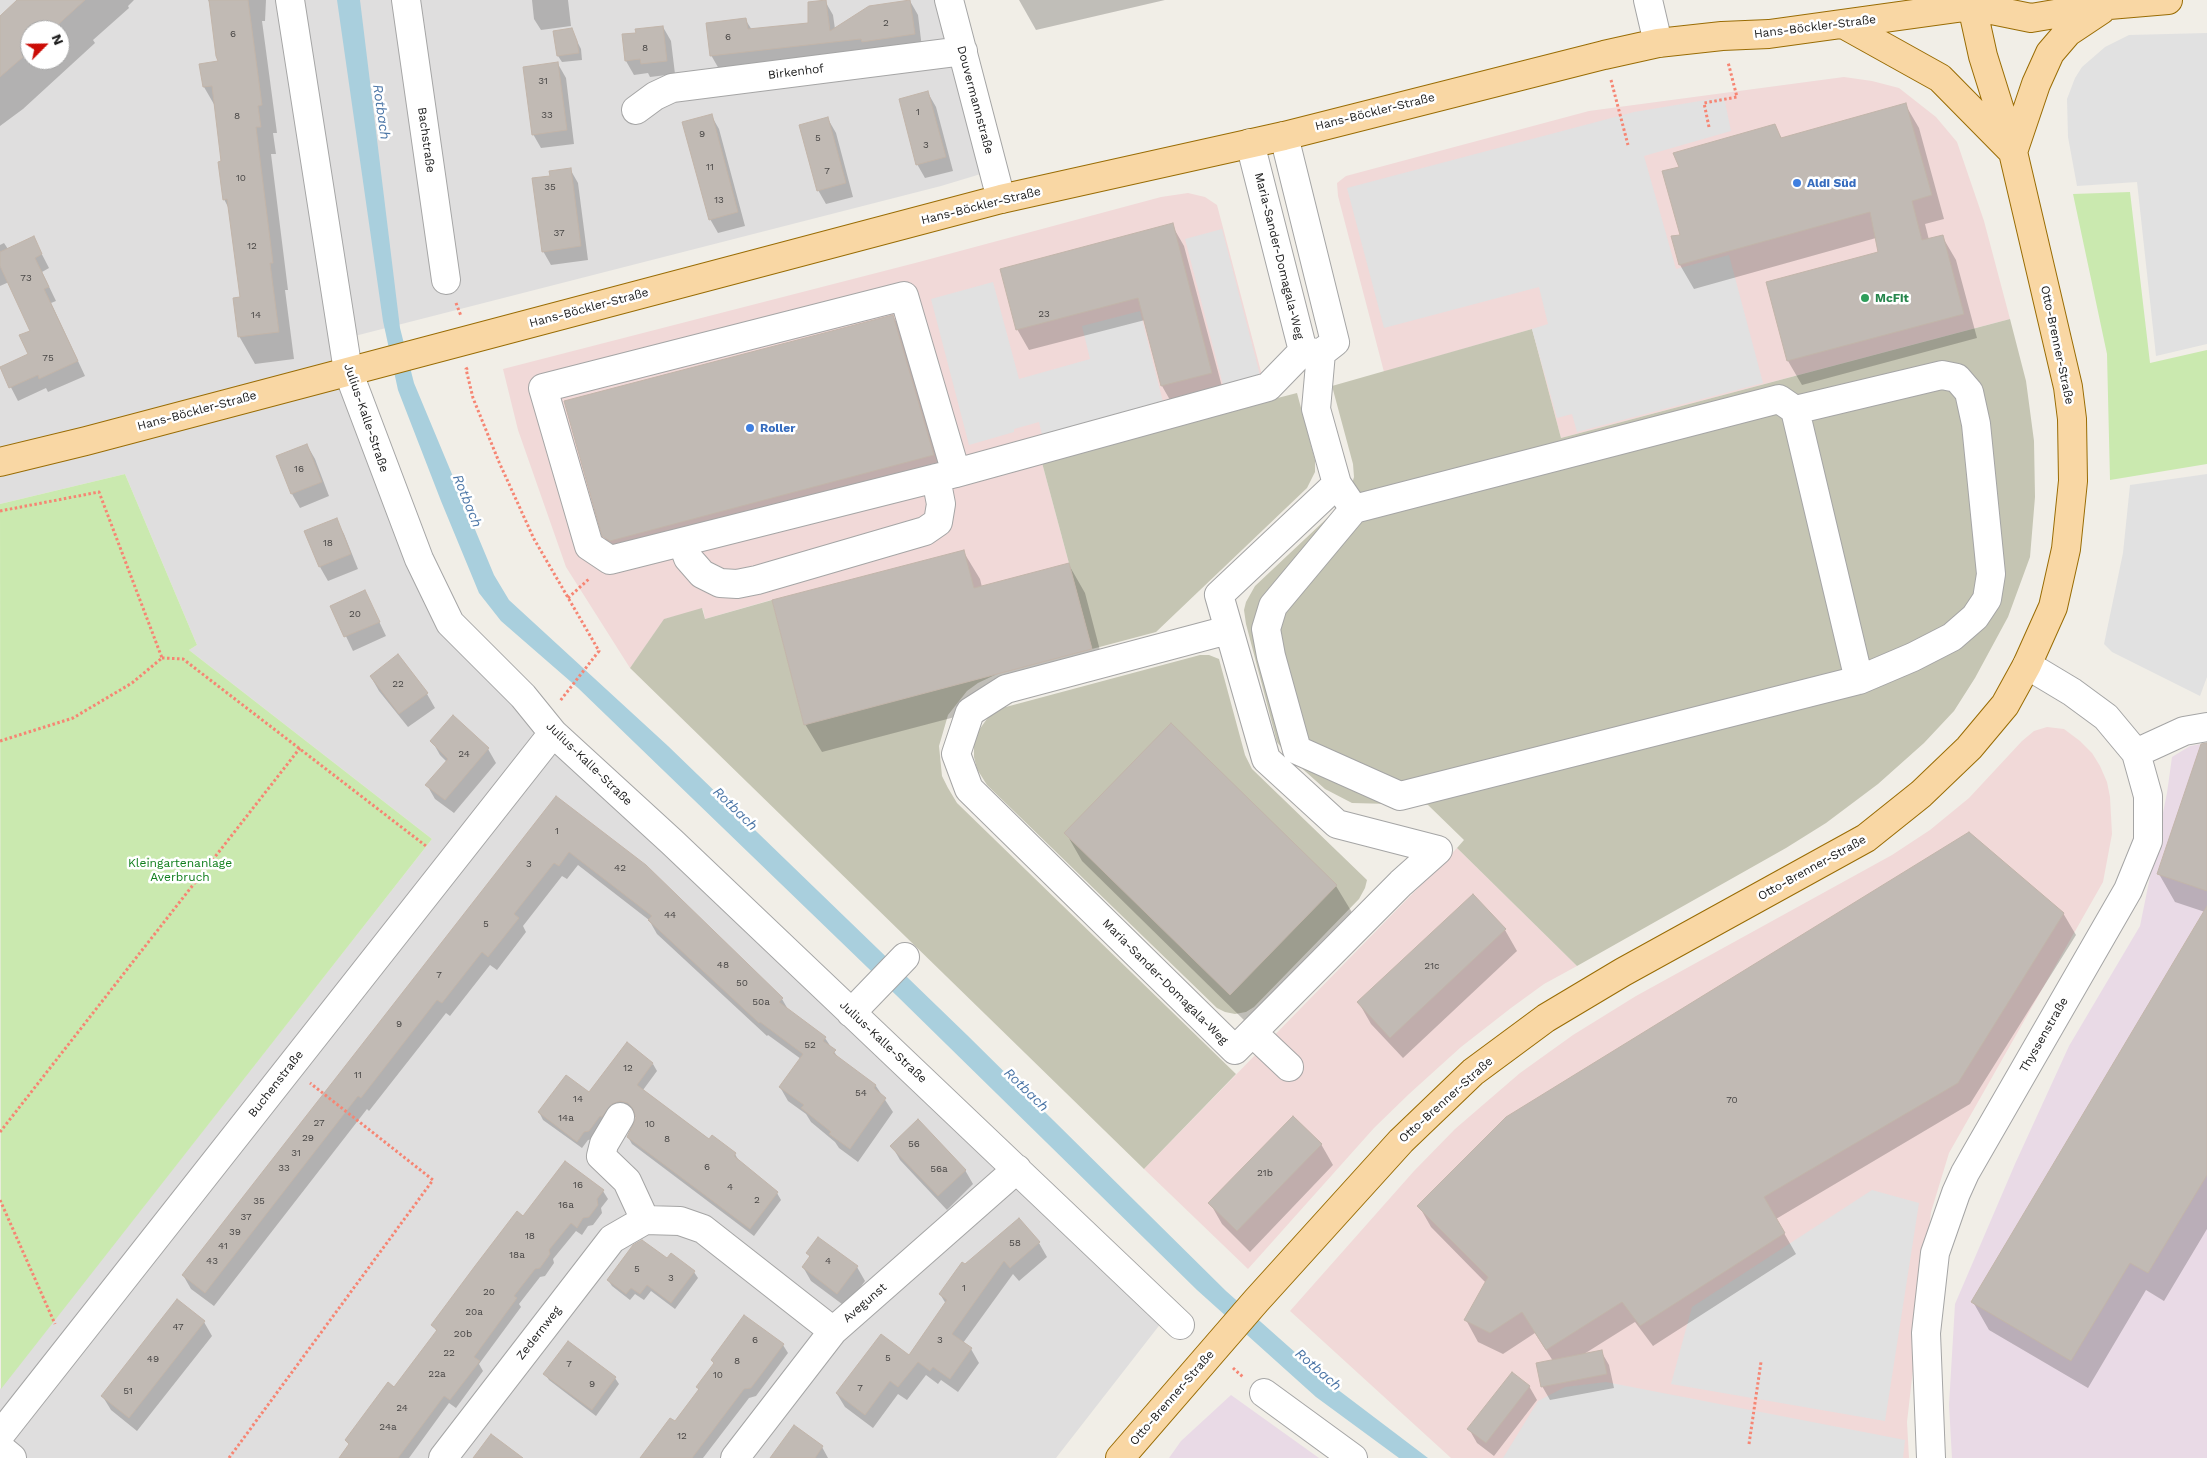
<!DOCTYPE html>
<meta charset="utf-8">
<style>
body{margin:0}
#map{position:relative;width:2207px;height:1458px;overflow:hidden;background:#f1eee7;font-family:"Work Sans",sans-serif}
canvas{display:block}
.north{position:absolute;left:20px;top:20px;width:50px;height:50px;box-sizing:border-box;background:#fff;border:1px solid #a6a6a6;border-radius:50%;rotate:67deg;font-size:14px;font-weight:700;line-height:20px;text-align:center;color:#212121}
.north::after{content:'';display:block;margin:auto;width:18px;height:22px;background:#cb0c06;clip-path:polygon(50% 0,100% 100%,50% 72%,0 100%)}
</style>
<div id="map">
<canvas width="2207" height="1458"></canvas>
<div class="north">N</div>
</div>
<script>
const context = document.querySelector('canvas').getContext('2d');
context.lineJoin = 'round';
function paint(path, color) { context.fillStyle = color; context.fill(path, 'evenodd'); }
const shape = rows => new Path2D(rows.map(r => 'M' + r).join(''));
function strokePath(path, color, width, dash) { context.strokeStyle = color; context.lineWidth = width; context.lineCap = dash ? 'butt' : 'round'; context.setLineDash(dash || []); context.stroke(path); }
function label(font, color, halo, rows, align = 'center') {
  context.font = font + ' "Work Sans",sans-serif'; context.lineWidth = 5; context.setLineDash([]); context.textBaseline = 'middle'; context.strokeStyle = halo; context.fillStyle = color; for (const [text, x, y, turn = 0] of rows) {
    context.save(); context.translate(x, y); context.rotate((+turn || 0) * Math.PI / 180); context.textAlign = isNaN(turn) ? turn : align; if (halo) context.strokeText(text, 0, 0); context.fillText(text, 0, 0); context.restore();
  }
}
const residential = shape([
 [0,0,949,0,994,170,941,186,343,339,450,623,1165,1318,1056,1458,0,1458,0,1389,432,839,189,650,197,645,125,474,0,504],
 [30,30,60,30,60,60,30,60]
]);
const commercial = shape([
 [1844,77,1872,81,1899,88,1936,117,1957,142,1984,221,2010,319,1561,438,1532,329,1384,372,1338,196,1337,183,1346,176,1589,111],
 [1188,193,1205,197,1217,205,1264,383,1041,459,1092,649,804,725,771,600,705,619,703,609,665,619,630,668,566,567,518,430,503,369,919,262,1161,197],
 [2047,727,2064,729,2080,741,2092,753,2100,766,2107,782,2110,797,2112,834,2103,882,1949,1153,1931,1212,1907,1422,1909,1458,1451,1458,1290,1311,1414,1171,1455,1129,1520,1073,1573,1035,1636,996,1892,855,1930,830,1969,798,2022,741,2034,731],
 [1457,848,1577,966,1544,984,1511,1008,1461,1047,1409,1094,1374,1128,1248,1269,1144,1169]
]);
const industrial = shape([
 [2207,743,2207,1458,1952,1458,1949,1405,1955,1304,2015,1164,2069,1046,2140,926,2167,793,2172,757,2190,746],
 [1231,1395,1319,1458,1169,1458,1181,1441]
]);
const construction = shape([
 [2010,319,2026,381,2034,441,2035,497,2030,557,2008,617,1975,678,1954,711,1924,743,1878,784,1826,823,1786,848,1577,966,1457,848,1464,840,1428,805,1352,803,1325,789,1287,755,1277,742,1246,624,1244,610,1246,602,1255,586,1339,507,1350,491,1354,477,1353,464,1332,386,1532,329,1561,438],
 [1297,393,1315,460,1315,472,1307,488,1156,632,1092,649,1041,459],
 [772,600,804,724,997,674,978,683,967,691,948,715,939,746,942,776,948,788,957,803,1236,1074,1144,1169,630,668,664,619,702,608,705,619],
 [1200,655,1209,655,1219,659,1245,755,1252,769,1367,880,1365,888,1359,899,1254,1007,1246,1012,1235,1014,1225,1012,1217,1008,987,785,977,769,974,757,974,743,979,730,989,716,1002,708]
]);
const grass = shape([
 [2130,192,2150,363,2207,350,2207,464,2110,480,2107,354,2073,194],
 [125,474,197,645,189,650,432,839,1,1389,0,504]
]);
const parking = shape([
 [2207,33,2207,344,2156,356,2137,182,2077,186,2068,137,2067,99,2075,78,2082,67,2105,47,2129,35],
 [1724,97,1731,131,1644,156,1676,269,1729,255,1763,383,1577,432,1572,414,1557,418,1532,329,1548,324,1539,287,1384,328,1347,188,1634,112],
 [1222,229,1260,375,1223,385,1185,239],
 [993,282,1019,379,1090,359,1082,326,1140,311,1164,406,1043,439,1039,422,1014,429,1014,432,969,445,931,299],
 [2207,474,2207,677,2200,696,2112,652,2104,644,2123,553,2130,485],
 [1872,1190,1919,1203,1885,1421,1671,1384,1692,1307],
 [1606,1382,1905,1440,1903,1458,1503,1458,1538,1401,1565,1387]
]);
const water = shape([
 [337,0,360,0,400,328,414,383,494,575,509,600,668,746,967,1035,1226,1291,1333,1386,1428,1458,1399,1458,1316,1397,1197,1290,896,995,578,688,501,621,479,593,441,501,398,390,383,321]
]);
const shadow = shape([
 [19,0,134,0,128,6,129,8,93,40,95,43,23,109,0,126,0,30],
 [30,30,60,30,60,60,30,60],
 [208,0,266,0,265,21,262,21,277,133,273,133,276,154,271,154,288,290,285,290,294,359,255,364,239,336,241,298,229,209,224,199,223,162,215,106,204,87,201,65,220,62,211,5],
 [532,0,568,0,571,26,541,30,534,19],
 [1019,0,1165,0,1036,30],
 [825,1,833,15,835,29,910,1,918,15,922,48,719,69,711,55,745,19,752,30,809,24],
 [663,27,671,41,675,74,650,77,648,73,634,75,626,61,637,34],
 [571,29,581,49,582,60,562,62,558,56],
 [558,64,566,78,574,144,541,148,533,134],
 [928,93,936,107,953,171,925,178,917,164],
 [1905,104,1919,128,1944,219,1925,224,1929,240,1942,236,1956,260,1977,338,1802,385,1788,361,1767,283,1879,253,1876,238,1694,289,1680,265,1672,237,1682,236,1681,168,1774,125,1782,139],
 [711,115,719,129,745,226,718,233,710,219],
 [828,119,836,133,853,197,826,204,818,190],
 [570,169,578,183,588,260,551,265,543,251,551,177],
 [1172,225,1184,246,1224,394,1174,407,1162,386,1145,320,1029,350,1017,329],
 [33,237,49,268,42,272,56,301,51,303,85,376,48,392,46,388,18,401,1,368,29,355,31,331,9,282,0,286,0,245,4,243,8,249],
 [893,316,909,344,950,483,620,564,604,536],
 [307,445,315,459,329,496,300,508,292,494,278,457],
 [336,520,344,534,358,569,328,581,320,567],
 [963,551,980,579,982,587,1069,565,1085,593,1107,677,822,752,805,724],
 [365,592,386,636,353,651,332,607],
 [398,656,427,694,435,708,408,727,379,691,371,677],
 [453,717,488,749,496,763,454,813,435,799,427,785,447,762,440,755,432,741],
 [1171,724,1336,886,1353,914,1247,1023,1082,861,1066,833],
 [2207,769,2207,1229,2164,1301,2146,1290,2088,1388,1989,1330,1973,1302,2205,912,2175,902,2159,874],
 [557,798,782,999,789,1011,825,1038,839,1059,876,1086,893,1112,858,1162,839,1148,835,1142,811,1122,806,1114,788,1101,780,1087,801,1059,768,1035,767,1036,657,934,649,920,578,865,567,879,562,876,523,926,526,932,497,970,490,965,450,1016,446,1013,369,1111,367,1109,214,1306,191,1289,183,1275],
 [1473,896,1505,930,1517,951,1403,1058,1371,1024,1359,1003],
 [2063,913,2076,935,1970,1104,1776,1219,1796,1254,1653,1346,1635,1322,1584,1354,1601,1351,1609,1365,1614,1388,1550,1400,1542,1386,1553,1361,1535,1333,1503,1354,1478,1342,1466,1320,1486,1283,1431,1227,1419,1206],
 [653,1064,657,1071,643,1090,710,1140,735,1154,739,1161,777,1193,781,1200,754,1236,632,1144,628,1137,637,1118,633,1111,625,1109,593,1139,588,1140,582,1148,543,1120,539,1112,589,1094],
 [1321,1144,1333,1165,1250,1252,1222,1224,1210,1203],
 [892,1146,965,1170,973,1184,947,1210,900,1160],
 [565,1162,603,1191,608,1199,601,1208,602,1213,593,1225,588,1226,582,1235,576,1231,553,1259,554,1263,545,1276,540,1277,519,1304,521,1307,479,1364,483,1371,456,1408,449,1403,409,1458,341,1458,350,1446,347,1440,395,1388,437,1332,433,1325,524,1218],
 [1039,1243,1047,1257,1019,1281,1013,1274,963,1343,971,1349,979,1363,958,1392,941,1380,938,1384,926,1375,907,1400,898,1394,873,1428,845,1407,837,1394,909,1356,946,1304,940,1294,965,1266],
 [808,1253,857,1267,865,1281,846,1307,811,1281,803,1267,810,1258],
 [667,1260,694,1272,698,1278,675,1309,651,1291,644,1300,635,1294,630,1300,612,1286,608,1280],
 [204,1322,212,1336,137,1431,111,1410,103,1397],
 [783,1345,788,1353,756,1396,749,1398,703,1458,641,1458,675,1422,699,1390,698,1387,715,1364],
 [545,1374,615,1378,619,1384,596,1416,549,1380],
 [1529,1386,1537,1400,1494,1456,1477,1443,1469,1429],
 [822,1447,828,1458,771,1458]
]);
const building = shape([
 [17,0,85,0,52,30,30,30,30,51,0,77,0,16,17,0],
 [209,0,248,0,262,105,258,106,261,127,256,127,273,263,270,263,279,332,238,337,233,298,240,297,227,199,223,200,218,162,221,161,212,86,203,87,199,64,218,61,216,56,209,0],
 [826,0,830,31,869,6,910,0,915,34,862,42,861,39,710,56,706,23,746,18,748,29,808,23,808,2,826,0],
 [663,26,667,61,641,64,640,59,625,61,622,34,636,33,635,29,663,26],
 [572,28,577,41,579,53,557,56,553,31,572,28],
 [558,62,567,130,532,135,523,67,558,62],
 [928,91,946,157,916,165,899,99,928,91],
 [1906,103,1932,195,1912,201,1922,240,1943,235,1964,314,1787,361,1766,282,1878,252,1870,212,1679,265,1671,236,1680,235,1662,171,1679,167,1673,153,1775,124,1781,138,1906,103],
 [712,114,738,212,709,220,682,122,712,114],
 [828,117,846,183,817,191,799,125,828,117],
 [571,168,581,246,542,252,532,178,550,176,549,171,571,168],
 [1173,223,1212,373,1161,386,1138,298,1016,330,1000,269,1173,223],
 [34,236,42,254,35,258,49,287,44,289,78,361,39,379,38,375,9,388,0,367,28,354,19,335,30,331,0,266,0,252,34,236],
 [893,315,934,455,610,541,602,536,564,401,893,315],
 [307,444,322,482,291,494,276,456,307,444],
 [337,518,351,554,319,567,304,531,337,518],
 [964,550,974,588,1069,563,1092,649,804,725,772,600,964,550],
 [365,590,380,622,344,637,330,606,365,590],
 [398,654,428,693,399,714,370,676,398,654],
 [453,715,489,748,445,800,425,785,448,759,430,741,453,715],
 [1171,723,1337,885,1230,995,1064,833,1171,723],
 [2207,743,2207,891,2157,874,2201,744,2207,743],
 [556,796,646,865,783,998,779,1002,826,1037,823,1041,836,1050,833,1053,876,1085,874,1088,886,1098,850,1149,829,1134,831,1132,801,1108,804,1105,779,1087,803,1054,760,1022,759,1023,648,920,652,916,569,852,559,866,554,863,514,914,519,918,488,957,482,952,442,1003,437,1000,361,1098,358,1096,205,1293,182,1275,556,796],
 [1969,832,2064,913,1958,1083,1764,1197,1785,1233,1640,1326,1622,1302,1546,1350,1522,1312,1490,1333,1464,1320,1488,1277,1417,1206,1506,1117,1969,832],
 [1473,894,1506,929,1390,1038,1357,1002,1473,894],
 [2207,906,2207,1175,2148,1273,2130,1263,2071,1361,1971,1302,2207,906],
 [627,1042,653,1063,637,1085,709,1139,712,1135,736,1153,734,1156,778,1192,750,1229,627,1137,636,1118,633,1109,628,1103,620,1101,612,1104,602,1117,600,1116,589,1131,584,1132,577,1142,538,1112,566,1075,589,1092,627,1042],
 [1293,1116,1322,1144,1237,1231,1208,1203,1293,1116],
 [918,1119,966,1170,938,1196,890,1146,918,1119],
 [565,1161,604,1190,597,1199,598,1205,589,1217,583,1218,577,1228,571,1223,549,1250,550,1254,540,1268,535,1269,514,1296,517,1298,474,1357,480,1361,450,1400,444,1396,398,1458,339,1458,349,1444,345,1440,388,1382,394,1387,437,1330,431,1325,475,1266,517,1211,523,1216,565,1161],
 [1019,1218,1040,1242,1010,1268,1004,1261,952,1334,972,1348,950,1379,933,1367,930,1371,918,1362,898,1387,890,1381,865,1415,836,1393,881,1334,909,1355,947,1300,939,1294,962,1262,965,1264,1019,1218],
 [818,1237,858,1266,837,1294,802,1267,810,1256,806,1253,818,1237],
 [642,1240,667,1258,671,1253,695,1271,671,1303,647,1285,640,1294,631,1288,626,1294,607,1280,633,1245,642,1240],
 [177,1299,205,1321,129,1418,101,1396,177,1299],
 [744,1315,784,1344,751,1388,744,1389,692,1458,640,1458,670,1418,675,1421,699,1389,696,1387,714,1363,711,1360,744,1315],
 [568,1341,616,1377,592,1410,543,1374,568,1341],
 [1602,1350,1607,1374,1541,1387,1536,1363,1602,1350],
 [1512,1372,1530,1386,1486,1443,1467,1429,1512,1372],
 [794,1425,823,1446,815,1458,770,1458,794,1425],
 [491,1434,523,1458,473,1458,491,1434]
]);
const path = shape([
 [1611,80,1628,145],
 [1709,127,1704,103,1737,97,1728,62],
 [456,303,461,316],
 [468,368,466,369,473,398,499,462,534,539,599,651,560,701],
 [0,511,99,492,162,658,132,683,73,718,0,741],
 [568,598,590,578],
 [162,658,183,659,426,846],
 [0,1132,300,748],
 [0,1200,55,1324],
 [1233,1368,1243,1377],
 [1749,1444,1761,1362],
 [229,1458,433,1180,310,1083]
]);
const minor = shape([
 [290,0,348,371,419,559,450,623,523,696,553,733,672,842,1180,1325],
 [406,0,446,280],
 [949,0,1001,199],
 [1648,0,1658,43],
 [636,110,655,96,672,88,963,51],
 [1284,136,1335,342,1321,353,1306,352],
 [1250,143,1303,351],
 [1795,410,1942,375,1957,378,1969,392,1976,424,1991,574,1987,599,1975,617,1952,637,1913,657,1859,680],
 [956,473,904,296,543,388,589,546,610,560,956,473,1268,387,1303,351],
 [1337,484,1354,509,1779,399,1795,410,1859,680,1400,796,1297,750,1271,656,1266,629,1273,606,1354,509],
 [682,542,688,558,702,574,720,583,737,584,757,580,925,531,938,522,941,504,936,478],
 [1228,630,1006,689,970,712,956,754,969,789,1235,1050,1401,883,1438,850,1337,824,1266,759,1219,595,1337,484,1316,409,1321,353],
 [2136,753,2184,731,2207,727],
 [851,1013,905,957],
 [1253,1033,1289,1067],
 [620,1117,604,1144,601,1156,627,1181,645,1220],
 [1264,1393,1353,1458],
 [0,1435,553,733],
 [0,1448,12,1458],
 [443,1458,612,1239,645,1220,680,1221,703,1229,833,1331],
 [735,1458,833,1331,1017,1169],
 [1931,1458,1926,1333,1935,1253,1956,1193,1965,1173,2128,890,2148,841,2148,796,2136,753,2106,717,2072,692,2027,665]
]);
const major = shape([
 [1972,6,2031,18,2109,5,2168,0],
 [1843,24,1940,78,2010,149],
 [2013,152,2036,84,2050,53,2068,32,2101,10],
 [0,462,86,441,1001,199,1284,136,1604,55,1658,43,1722,36,1769,34,1972,6,1985,0],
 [1120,1458,1256,1301,1401,1141,1473,1072,1546,1018,1623,972,1866,838,1921,794,1969,748,2005,705,2027,665,2053,607,2066,549,2073,481,2072,419,2068,387,2013,152,1983,56,1972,6]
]);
const markers = [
 [1797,183,5,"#3f7fe0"],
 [1865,298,5,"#2e9e5b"],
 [750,428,5,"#3f7fe0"]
];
const numberNames = [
 ["2",886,23],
 ["6",233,34],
 ["6",728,37],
 ["8",645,48],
 ["31",543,81],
 ["1",918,112],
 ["33",547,115],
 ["8",237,116],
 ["9",702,134],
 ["5",818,138],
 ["3",926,145],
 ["11",710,167],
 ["7",827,171],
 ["10",241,178],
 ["35",550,187],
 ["13",719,200],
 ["37",559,233],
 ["12",252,246],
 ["73",26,278],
 ["23",1044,314],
 ["14",256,315],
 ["75",48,358],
 ["16",299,469],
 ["18",328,543],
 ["20",355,614],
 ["22",398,684],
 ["24",464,754],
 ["1",557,831],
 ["3",529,864],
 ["42",620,868],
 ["44",670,915],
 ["5",486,924],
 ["48",723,965],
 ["21c",1432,966],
 ["7",439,975],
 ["50",742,983],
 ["50a",761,1002],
 ["9",399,1024],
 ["52",810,1045],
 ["12",628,1068],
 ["11",358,1075],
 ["54",861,1093],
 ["14",578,1099],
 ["70",1732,1100],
 ["14a",566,1118],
 ["27",319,1123],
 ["10",650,1124],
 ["29",308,1138],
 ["8",667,1139],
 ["56",914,1144],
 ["31",296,1153],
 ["6",707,1167],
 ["33",284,1168],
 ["56a",939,1169],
 ["21b",1265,1173],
 ["16",578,1185],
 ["4",730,1187],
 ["2",757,1200],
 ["35",259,1201],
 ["16a",566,1205],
 ["37",246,1217],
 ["39",235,1232],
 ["18",530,1236],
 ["58",1015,1243],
 ["41",223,1246],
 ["18a",517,1255],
 ["43",212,1261],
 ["4",828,1261],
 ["5",637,1269],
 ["3",671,1278],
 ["1",964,1288],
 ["20",489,1292],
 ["20a",474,1312],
 ["47",178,1327],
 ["20b",463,1334],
 ["6",755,1340],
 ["3",940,1340],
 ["22",449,1353],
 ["5",888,1358],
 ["49",153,1359],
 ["8",737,1361],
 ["7",569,1364],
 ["22a",437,1374],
 ["10",718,1375],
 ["9",592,1384],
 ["7",860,1388],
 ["51",128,1391],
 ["24",402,1408],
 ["24a",388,1427],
 ["12",682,1436]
];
const streetNames = [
 ["Hans-Böckler-Straße",1815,27,-7],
 ["Birkenhof",796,72,-7],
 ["Douvermannstraße",975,100,75],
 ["Hans-Böckler-Straße",1375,112,-14],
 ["Bachstraße",426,140,82],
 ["Hans-Böckler-Straße",981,206,-14],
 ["Maria-Sander-Domagala-Weg",1279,256,76],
 ["Hans-Böckler-Straße",589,308,-15],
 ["Otto-Brenner-Straße",2057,345,78],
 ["Hans-Böckler-Straße",197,411,-15],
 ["Julius-Kalle-Straße",366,418,71],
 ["Julius-Kalle-Straße",589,764,44],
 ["Otto-Brenner-Straße",1812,868,-29],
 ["Maria-Sander-Domagala-Weg",1165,982,45],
 ["Thyssenstraße",2044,1035,-60],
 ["Julius-Kalle-Straße",883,1042,43],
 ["Buchenstraße",276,1084,-52],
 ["Otto-Brenner-Straße",1446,1100,-42],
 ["Avegunst",865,1303,-41],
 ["Zedernweg",539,1333,-52],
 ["Otto-Brenner-Straße",1172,1398,-49]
];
const shopNames = [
 ["Aldi Süd",1807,183],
 ["Roller",760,428]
];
const leisureNames = [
 ["McFit",1875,298]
];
const parkNames = [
 ["Kleingartenanlage",180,863],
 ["Averbruch",180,877]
];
const waterNames = [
 ["Rotbach",381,112,82],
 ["Rotbach",467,501,68],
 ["Rotbach",735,809,44],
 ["Rotbach",1026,1090,44],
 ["Rotbach",1318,1370,41]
];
paint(residential, '#dfdede');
paint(commercial, '#f1d9d8');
paint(industrial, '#e9dae6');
paint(construction, '#c5c5b3');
paint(grass, '#cae9af');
paint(parking, '#e1e1e1');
paint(water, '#a9cfdd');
paint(shadow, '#0003');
paint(building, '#c1bab4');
strokePath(building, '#c2b5aa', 1);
strokePath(minor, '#a5a5a5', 30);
strokePath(major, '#996c04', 30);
strokePath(path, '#f68573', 3, [2.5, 2.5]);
strokePath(minor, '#fff', 28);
strokePath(major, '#f9d7a4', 28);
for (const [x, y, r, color] of markers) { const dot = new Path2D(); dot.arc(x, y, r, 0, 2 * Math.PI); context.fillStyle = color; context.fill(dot); strokePath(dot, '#fff', 2); }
label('10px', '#494746', null, numberNames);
label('12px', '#212121', '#fff', streetNames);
label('bold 12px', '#366cbe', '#fff', shopNames, 'left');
label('bold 12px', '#27864d', '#fff', leisureNames, 'left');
label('12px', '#0f7e1c', '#fff', parkNames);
label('italic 14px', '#4c76a7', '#fff', waterNames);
</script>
